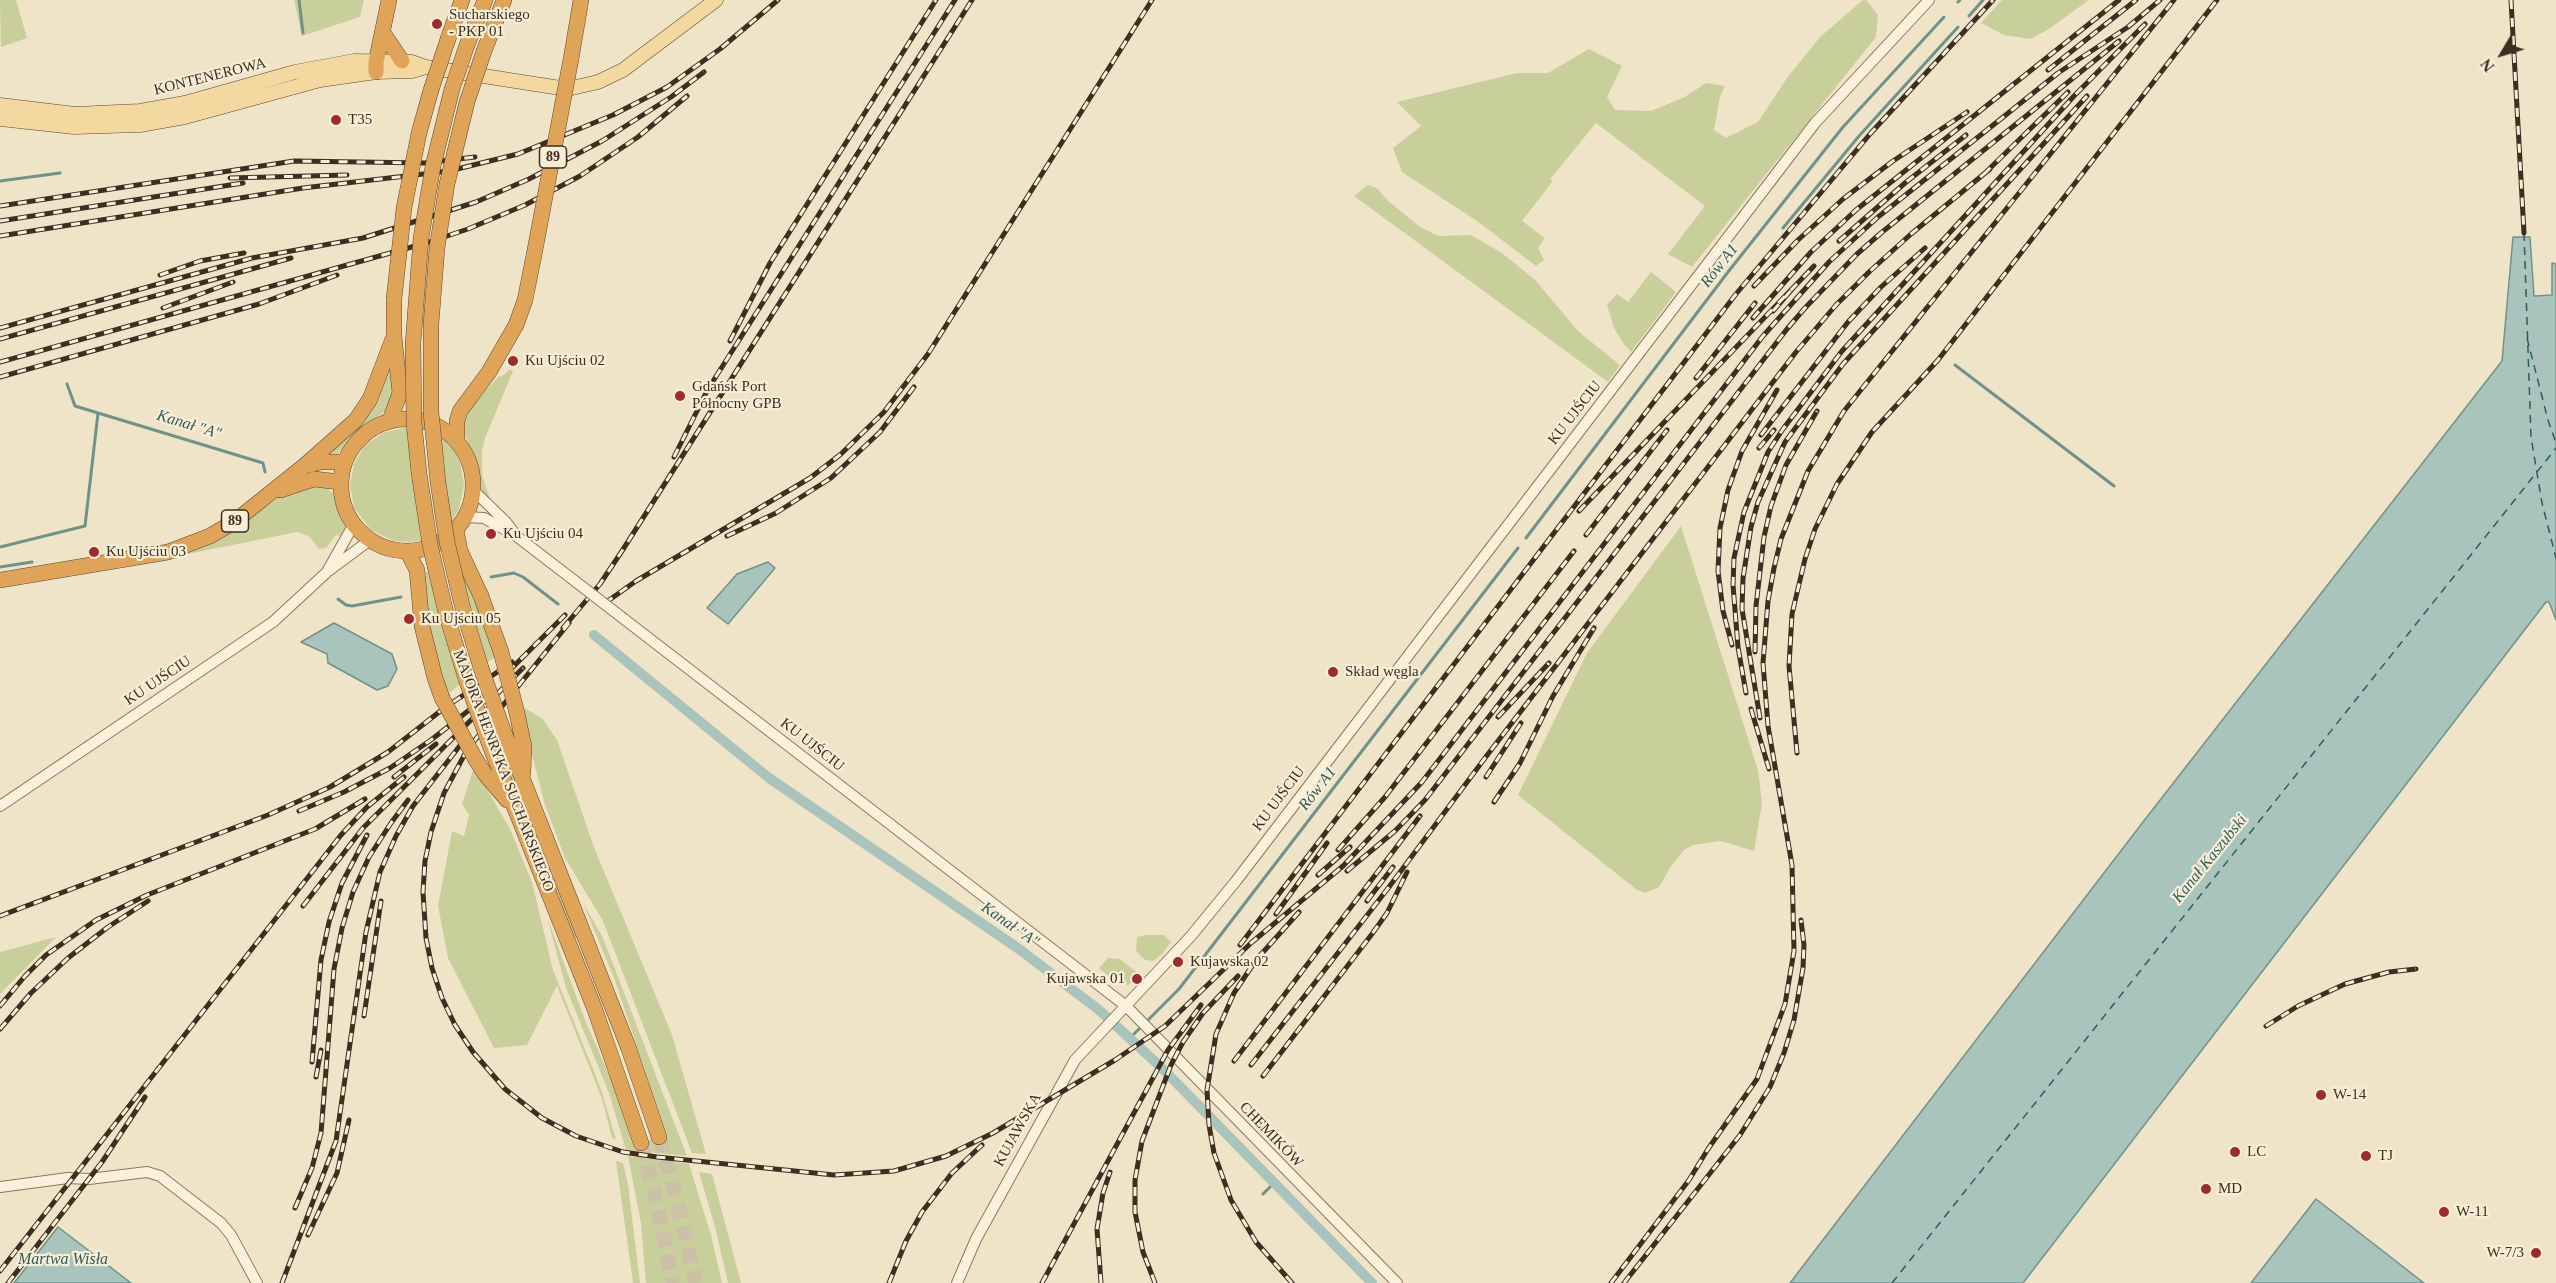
<!DOCTYPE html>
<meta charset="utf-8">
<style>
body{margin:0}
#map{position:relative;width:2556px;height:1283px;overflow:hidden;background:#f0e4c8;font-family:Georgia,serif}
canvas{display:block}
.north{position:absolute;left:2472px;top:24px;width:60px;height:60px;-webkit-text-stroke:4px #f7eed8;paint-order:stroke;rotate:232deg;font-size:16px;font-weight:700;line-height:24px;text-align:center;color:#3d2e20}
.north::after{content:'';display:block;margin:auto;width:21px;height:27px;background:#3d2e20;clip-path:polygon(50% 0,100% 100%,50% 72%,0 100%)}
</style>
<div id="map">
<canvas width="2556" height="1283"></canvas>
<div class="north">N</div>
</div>
<script>
const context = document.querySelector('canvas').getContext('2d');
context.lineJoin = 'round';
function paint(path, color) { context.fillStyle = color; context.fill(path, 'evenodd'); }
const shape = rows => new Path2D(rows.map(r => 'M' + r).join(''));
function strokePath(path, color, width, dash) { context.strokeStyle = color; context.lineWidth = width; context.lineCap = dash ? 'butt' : 'round'; context.setLineDash(dash || []); context.stroke(path); }
function label(font, color, halo, rows, align = 'center') {
  context.font = font + ' Georgia,serif'; context.lineWidth = 4.5; context.setLineDash([]); context.textBaseline = 'middle'; context.strokeStyle = halo; context.fillStyle = color; for (const [text, x, y, turn = 0] of rows) {
    context.save(); context.translate(x, y); context.rotate((+turn || 0) * Math.PI / 180); context.textAlign = isNaN(turn) ? turn : align; if (halo) context.strokeText(text, 0, 0); context.fillText(text, 0, 0); context.restore();
  }
}
const green = shape([
 [0,0,16,0,27,38,1,47],
 [294,0,364,0,360,17,302,36],
 [1863,0,1866,0,1878,15,1876,37,1692,267,1668,254,1705,206,1596,123,1551,178,1552,182,1522,221,1545,238,1538,248,1544,260,1536,266,1477,221,1402,172,1393,148,1421,126,1397,102,1517,73,1548,73,1589,49,1622,66,1607,97,1615,110,1651,111,1683,98,1706,83,1725,86,1720,97,1714,130,1726,138,1758,122,1787,78,1820,37],
 [2002,0,2089,0,2049,29,2030,39,2004,35,1981,23],
 [1368,185,1377,188,1387,200,1419,226,1438,236,1471,235,1502,253,1535,280,1579,332,1620,365,1608,382,1354,196],
 [1651,272,1676,292,1631,352,1623,343,1614,328,1607,305,1617,294,1628,302],
 [390,358,394,387,389,408,357,432,338,454,318,461,351,433],
 [510,369,513,371,485,438,482,452,482,475,491,502,482,492,478,466,462,429,466,412,499,376,501,377],
 [407,427,421,541,410,542,394,541,371,530,354,508,350,485,354,464,365,445,383,433],
 [440,437,455,452,460,462,464,485,459,509,451,522],
 [324,484,334,495,345,527,344,537,336,535,326,548,319,549,309,536,297,532,173,557,243,523,288,491],
 [1681,526,1758,770,1762,803,1754,851,1721,841,1693,845,1684,850,1671,866,1659,887,1645,893,1637,890,1518,795,1587,653],
 [458,560,470,584,496,656,487,663],
 [428,571,460,684,447,695,433,653,422,574],
 [519,705,542,718,557,740,595,850,672,1035,706,1154,692,1153,603,921,565,858,545,805],
 [498,732,578,937,573,939,494,737],
 [474,767,510,829,532,882,553,970,601,1089,616,1139,612,1138,602,1099,557,986,527,1045,494,1048,448,958,438,906,452,831,464,836,469,815,462,804],
 [583,903,603,938,687,1156,626,1150,609,1093,566,988,547,917,585,1020,612,1082,633,1145,667,1135,614,978],
 [1146,935,1164,935,1171,942,1162,954,1153,961,1145,960,1136,951,1137,937],
 [56,937,0,994,0,952],
 [1108,958,1120,959,1140,975,1128,985,1115,982,1099,968],
 [628,1156,689,1164,711,1235,722,1283,646,1283,641,1223],
 [616,1161,623,1163,628,1184,640,1283,633,1283],
 [699,1172,712,1174,741,1283,728,1283,715,1227]
]);
const water = shape([
 [2513,237,2530,237,2534,296,2552,295,2552,263,2556,264,2556,620,2549,602,2546,602,2023,1283,1790,1283,2143,822,2502,361,2513,237],
 [768,562,775,568,728,624,707,608,737,574,768,562],
 [334,623,392,654,397,669,388,686,377,690,328,663,327,654,301,642,334,623],
 [2316,1199,2424,1283,2251,1283,2316,1199],
 [58,1227,131,1283,14,1283,58,1227]
]);
const stream = shape([
 [299,0,303,33],
 [1958,2,1960,0],
 [1969,16,1983,0],
 [0,181,60,173],
 [1783,228,1859,136,1958,27],
 [1955,365,2114,486],
 [67,384,75,406,263,463,265,472],
 [1526,538,1728,272,1843,127,1944,17],
 [0,547,85,526,98,413],
 [0,567,32,562],
 [491,577,514,573,523,577,558,604],
 [338,599,346,605,352,606,401,597],
 [1131,1037,1179,989,1518,548],
 [1263,1194,1274,1183]
]);
const canal = shape([
 [594,635,769,778,1019,949,1099,1010,1163,1069,1372,1283]
]);
const ferry = shape([
 [2524,233,2531,437,2542,503,2556,558],
 [2527,338,2548,420,2556,443],
 [1892,1283,2556,448]
]);
const highwayTunnel = shape([
 [659,1137,679,1208,696,1283],
 [641,1143,657,1203,673,1283]
]);
const minor = shape([
 [474,491,506,522,515,534],
 [466,517,484,518,515,535,571,578],
 [328,570,354,524],
 [624,619,1126,1006,1397,1283],
 [0,806,273,622,327,572,370,540],
 [0,1187,68,1178,89,1179,147,1172,160,1176,221,1223,231,1235,257,1283],
 [957,1283,976,1239,1075,1060,1191,936,1236,881,1815,123,1929,0]
]);
const major = shape([
 [0,105,75,114,140,111,185,103,295,72,354,61,412,62,426,67,554,87,572,88,598,82,623,70,716,0],
 [0,119,74,127,140,125,185,117,320,80,376,72,412,71,426,67]
]);
const highway = shape([
 [383,33,402,61],
 [448,39,462,0],
 [467,45,485,0],
 [484,51,504,0],
 [571,59,581,0],
 [376,72,376,62,389,0],
 [419,133,431,90],
 '341 485a66 66 0 1 1 132 0a66 66 0 1 1-132 0Z',
 [390,420,400,393,394,336,394,299],
 [457,441,457,421,460,411,489,372,516,325,525,300,534,255],
 [304,466,356,420,370,399,394,336],
 [281,490,314,479,340,482],
 [456,530,460,551,481,596,501,652],
 [407,551,417,570,422,626,435,678,442,698],
 [0,580,168,552,210,536,234,522,304,466,321,462,344,462],
 [463,609,481,668],
 [446,613,466,679],
 [516,709,524,746,523,773],
 [502,727,629,1049,659,1137],
 [489,743,594,1007,641,1143],
 [476,760,485,774,507,800]
]);
const rail = shape([
 [2511,0,2524,233],
 [2048,70,2136,0],
 [1984,174,2068,92],
 [230,178,347,175],
 [0,206,294,161,425,163,475,157],
 [0,221,243,183],
 [0,236,303,188,449,171,518,154,613,115,667,87,720,49,778,0],
 [1839,241,1905,183,1966,135],
 [160,275,200,261,244,253],
 [1754,286,1798,240,1843,199,1893,161,1967,112],
 [163,308,233,282],
 [1773,311,1793,288],
 [1753,318,1811,252,1856,210,2119,0],
 [0,328,252,258,363,238,476,202,529,179,602,141,671,97,704,72],
 [0,339,291,258],
 [730,341,770,263,936,0],
 [0,362,426,243,468,229,525,205,580,176,638,137,687,96],
 [0,377,259,304,337,275],
 [1696,378,1755,303],
 [1761,435,1848,322,1881,287,1925,248],
 [1759,448,1774,430],
 [674,457,708,389,955,0],
 [1579,511,1814,266],
 [1586,535,1667,430],
 [727,536,776,513,831,478,880,432,914,387],
 [605,603,636,581,810,478,841,454,884,412,928,354,1152,0],
 [569,623,467,750,444,793,431,832,425,861,423,892,426,938,432,968,442,998,455,1025,473,1052,505,1089,542,1118,576,1136,623,1152,657,1157,834,1175,894,1171,946,1156,993,1133,1115,1060,1165,1026,1251,943,1343,866,1422,782,1763,336,1829,262,1878,217,2012,110,2058,73,2128,27,2160,0],
 [563,628,600,584,622,551,972,0],
 [1732,645,1723,611,1718,571,1720,528,1728,490,1742,451,1777,390],
 [1755,652,1756,606,1764,537,1771,506,1786,465,1817,411],
 [508,672,565,615],
 [1746,693,1738,647,1733,585,1734,558,1744,512,1768,452,1783,429,1842,351,2074,96,2145,24],
 [1751,709,1769,769],
 [1498,717,1549,663],
 [1760,718,1742,609,1743,578,1751,527,1758,502,1785,442,1843,364,2087,96],
 [1797,753,1789,666,1792,614,1805,559,1815,529,1837,484,1872,432,1938,360,2217,0],
 [394,777,436,744],
 [1486,777,1521,723],
 [1494,802,1520,763,1553,696,1594,628],
 [299,811,344,792,390,768,431,740,473,707],
 [1338,850,1385,797,1574,551],
 [1347,871,1395,831,1425,800,1787,329,1805,308,1857,254,1881,233,2119,41],
 [1318,875,1350,847],
 [1367,901,1393,867],
 [303,906,363,828,523,668],
 [1276,914,1327,843],
 [0,916,268,815,330,787,388,752,443,709,512,662],
 [1240,945,1736,294,1870,134,1993,0],
 [0,1006,25,976,46,955,96,920,147,895,315,829,365,799],
 [364,1016,381,901],
 [2266,1026,2298,1006,2345,984,2389,972,2416,969],
 [0,1029,31,993,68,958,108,927,148,901],
 [1234,1061,1420,816],
 [312,1062,321,960,329,922,342,883,367,835],
 [1251,1065,1389,887,1485,758,1796,352,1836,305,1869,272,1911,234,1990,169],
 [1263,1076,1372,934,1387,913,1407,872],
 [316,1077,321,1050],
 [295,1208,312,1168,321,1133,334,969,342,928,353,892,369,857,391,823,408,800],
 [308,1235,337,1173,349,1120],
 [0,1271,341,835,367,807,404,777],
 [8,1283,102,1162,145,1097],
 [282,1283,336,1141,366,932,380,872,396,836,413,806,465,739],
 [889,1283,906,1241,922,1212,952,1173,982,1145],
 [1042,1283,1168,1050,1201,1005],
 [1101,1283,1097,1229,1103,1193,1110,1172],
 [1155,1283,1143,1252,1135,1212,1135,1180,1142,1141,1171,1065,1183,1042,1203,1013,1238,976],
 [1292,1283,1256,1242,1231,1200,1214,1153,1209,1125,1207,1090,1216,1034,1234,993,1256,960,1299,912],
 [1611,1283,1689,1180,1708,1149,1757,1079,1785,1004,1794,951,1792,865,1768,726,1763,663,1768,601,1774,568,1781,539,1808,471,1844,411,2174,0],
 [1624,1283,1740,1135,1770,1087,1784,1053,1794,1020,1803,968,1804,945,1801,920]
]);
const minorBridge = shape([
 [571,578,624,619]
]);
const highwayBridge = shape([
 [431,90,448,39],
 [534,255,571,59],
 [394,299,404,208,419,133],
 [463,609,447,542,438,482,431,412,431,324,437,248,447,184,467,102,484,51],
 [446,613,430,545,419,473,414,423,413,344,421,238,433,166,452,89,467,45],
 [501,652,516,709],
 [481,668,502,727],
 [466,679,489,743],
 [442,698,476,760]
]);
const markers = [
 [437,24,6,"#9e2a2b"],
 [336,120,6,"#9e2a2b"],
 [513,361,6,"#9e2a2b"],
 [680,396,6,"#9e2a2b"],
 [491,534,6,"#9e2a2b"],
 [94,552,6,"#9e2a2b"],
 [409,619,6,"#9e2a2b"],
 [1333,672,6,"#9e2a2b"],
 [1178,962,6,"#9e2a2b"],
 [1137,979,6,"#9e2a2b"],
 [2321,1095,6,"#9e2a2b"],
 [2235,1152,6,"#9e2a2b"],
 [2366,1156,6,"#9e2a2b"],
 [2206,1189,6,"#9e2a2b"],
 [2444,1212,6,"#9e2a2b"],
 [2536,1253,6,"#9e2a2b"]
];
const shields = [
 [553,157,27],
 [235,521,27]
];
const shieldNames = [
 ["89",553,157],
 ["89",235,521]
];
const poiNames = [
 ["Sucharskiego",449,15],
 ["- PKP 01",449,32],
 ["T35",348,120],
 ["Ku Ujściu 02",525,361],
 ["Gdańsk Port",692,387],
 ["Północny GPB",692,404],
 ["Ku Ujściu 04",503,534],
 ["Ku Ujściu 03",106,552],
 ["Ku Ujściu 05",421,619],
 ["Skład węgla",1345,672],
 ["Kujawska 02",1190,962],
 ["Kujawska 01",1125,979,"right"],
 ["W-14",2333,1095],
 ["LC",2247,1152],
 ["TJ",2378,1156],
 ["MD",2218,1189],
 ["W-11",2456,1212],
 ["W-7/3",2524,1253,"right"]
];
const streetNames = [
 ["KONTENEROWA",210,77,-14],
 ["KU UJŚCIU",1575,413,-52],
 ["KU UJŚCIU",158,681,-34],
 ["KU UJŚCIU",812,745,38],
 ["MAJORA HENRYKA SUCHARSKIEGO",503,771,69],
 ["KU UJŚCIU",1279,799,-53],
 ["KUJAWSKA",1018,1130,-61],
 ["CHEMIKÓW",1271,1135,46]
];
const waterNames = [
 ["Rów A1",1720,266,-52],
 ["Kanał \"A\"",189,425,17],
 ["Rów A1",1318,789,-52],
 ["Kanał Kaszubski",2210,859,-51],
 ["Kanał \"A\"",1010,925,35],
 ["Martwa Wisła",63,1260]
];
paint(green, '#c9cf9b');
paint(water, '#a9c4bc');
strokePath(water, '#6f938a', 1.5);
strokePath(stream, '#6f938a', 3);
strokePath(canal, '#a9c4bc', 10);
strokePath(ferry, '#2f5d5a', 1.5, [8, 6]);
strokePath(highwayTunnel, '#ccc0a6', 15, [15, 8]);
strokePath(minor, '#8d765c', 12);
strokePath(major, '#5b4430', 15);
strokePath(highway, '#5b4430', 16);
strokePath(minor, '#faf1dc', 10);
strokePath(major, '#f3d9a0', 14);
strokePath(highway, '#e0a458', 15);
strokePath(rail, '#3d2e20', 5);
strokePath(rail, '#f7eed8', 3, [9]);
strokePath(minorBridge, '#8d765c', 12, []);
strokePath(highwayBridge, '#5b4430', 16, []);
strokePath(minorBridge, '#faf1dc', 10);
strokePath(highwayBridge, '#e0a458', 15);
for (const [x, y, r, color] of markers) { const dot = new Path2D(); dot.arc(x, y, r, 0, 2 * Math.PI); context.fillStyle = color; context.fill(dot); strokePath(dot, '#f7eed8', 2); }
for (const [x, y, w] of shields) { const box = new Path2D(); box.roundRect(x - w / 2, y - 11, w, 22, 4.5); context.fillStyle = '#f7eed8'; context.fill(box); strokePath(box, '#3d2e20', 1.5); }
label('bold 14px', '#3d2e20', null, shieldNames);
label('15px', '#3d2e20', '#f7eed8', poiNames, 'left');
label('15px', '#3d2e20', '#f7eed8', streetNames);
label('italic 16px', '#2f5d5a', '#f7eed8', waterNames);
</script>
